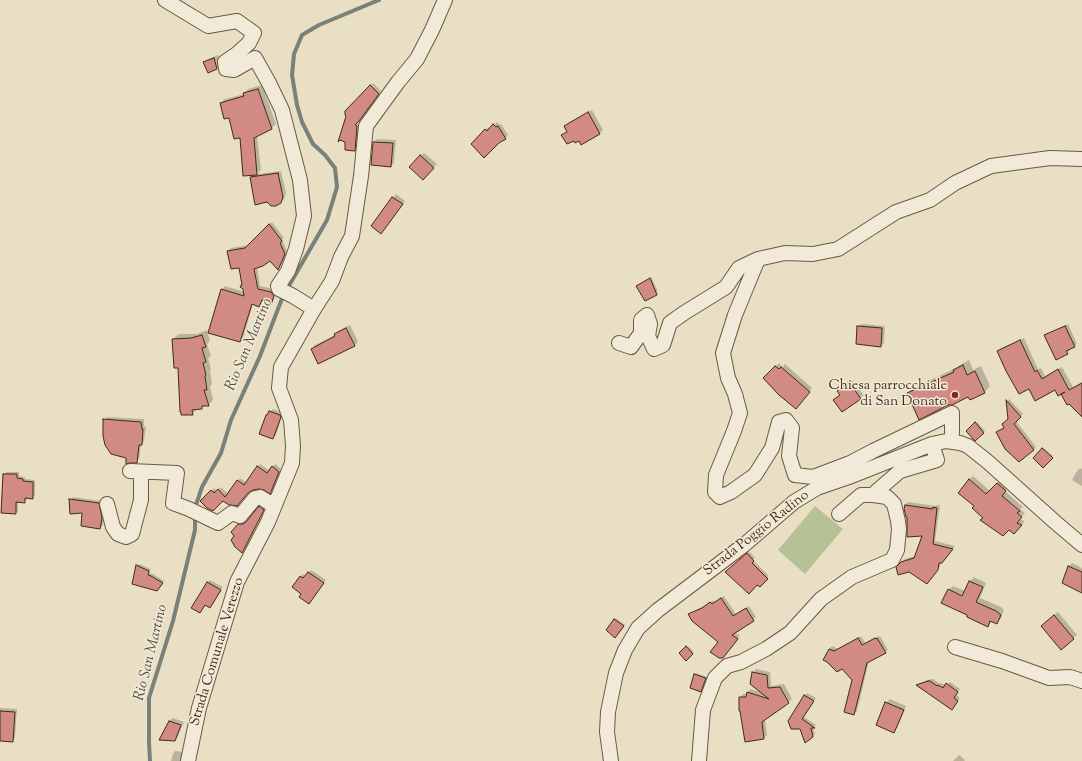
<!DOCTYPE html>
<style>
body{margin:0}
canvas{display:block;background:#e9dfc5}
</style>
<canvas width="1082" height="761"></canvas>
<script>
const context = document.querySelector('canvas').getContext('2d');
context.lineJoin = 'round';
function paint(path, color) { context.fillStyle = color; context.fill(path, 'evenodd'); }
const shape = rows => new Path2D(rows.map(r => 'M' + r).join(''));
function strokePath(path, color, width, dash) { context.strokeStyle = color; context.lineWidth = width; context.lineCap = dash ? 'butt' : 'round'; context.setLineDash(dash || []); context.stroke(path); }
function label(font, color, halo, rows, align = 'center') {
  context.font = font + ' "Sorts Mill Goudy",serif'; context.lineWidth = 3; context.setLineDash([]); context.textBaseline = 'middle'; context.strokeStyle = halo; context.fillStyle = color; for (const [text, x, y, turn = 0] of rows) {
    context.save(); context.translate(x, y); context.rotate((+turn || 0) * Math.PI / 180); context.textAlign = isNaN(turn) ? turn : align; if (halo) context.strokeText(text, 0, 0); context.fillText(text, 0, 0); context.restore();
  }
}
const green = shape([
 [815,506,843,529,805,574,778,550]
]);
const shadow = shape([
 [218,55,220,65,217,68,208,71,204,62,208,59],
 [373,83,381,91,362,117,356,123,360,124,357,147,355,150,346,111],
 [262,85,276,124,272,128,257,135,261,170,257,174,281,171,286,193,284,199,280,202,251,177,254,174,241,137,221,103,225,99,244,94,248,89],
 [592,110,603,130,600,133,581,143,579,140,574,139,563,135,567,131,565,126,568,123],
 [497,122,500,125,501,124,508,135,505,138,472,144,488,127,490,129],
 [377,139,396,140,394,163,391,166,372,165,374,142],
 [424,153,437,164,423,179,420,156],
 [396,194,405,201,384,229,393,198],
 [272,222,284,238,282,239,287,251,281,266,278,269,270,260,257,267,260,286,274,289,276,292,273,301,270,303,263,299,259,306,253,304,243,338,240,341,209,332,222,289,225,286,245,292,242,285,240,266,228,251,231,248,249,245],
 [652,278,658,292,645,300,637,286],
 [861,324,885,326,884,343,881,346,858,327],
 [1068,324,1077,344,1074,346,1069,349,1070,350,1067,353,1046,336,1049,333],
 [350,325,358,342,355,345,319,363,312,349,315,345,335,335,335,334,338,331],
 [207,330,210,341,207,344,211,356,208,358,211,369,210,370,212,384,210,386,213,400,208,405,205,405,201,408,197,409,192,414,179,367,173,339,179,334,197,334],
 [1024,338,1038,369,1041,368,1045,376,1062,367,1073,387,1082,382,1082,395,1062,394,1055,389,1029,388,998,351,1002,348],
 [969,360,973,370,981,366,990,386,985,392,970,399,969,396,908,393,913,388,956,368,960,365],
 [779,363,783,367,785,364,812,388,799,404,764,378],
 [852,380,864,395,842,411,841,395,838,391],
 [1009,399,1023,414,1016,421,1036,447,1033,450,998,432,1004,427,1013,417,1007,401],
 [273,409,283,413,276,435,273,438,266,415],
 [107,417,144,419,144,426,146,427,144,441,141,445,139,459,136,462,128,457,104,420],
 [977,422,985,431,975,439,967,431],
 [1044,448,1053,456,1043,467,1034,458],
 [260,464,270,471,275,464,281,469,273,490,270,492,259,488,223,500,201,501,214,488,217,491,221,487,228,494,240,478,247,483],
 [1080,468,1082,469,1082,486,1072,480,1077,471],
 [7,472,19,472,19,476,25,477,25,479,35,480,35,495,32,498,27,498,27,499,24,502,18,501,18,511,15,513,4,474],
 [973,476,990,491,1001,480,1009,486,1005,491,1023,507,1020,509,1025,513,1019,519,1025,521,1018,529,1009,529,984,518,975,506,969,480],
 [73,497,101,501,104,514,103,525,100,528,70,500],
 [908,502,936,506,937,505,940,505,935,541,955,546,945,559,942,562,941,562,940,566,930,579,901,562,905,559,915,556,923,535,908,516,905,505],
 [263,504,266,506,245,549,242,552,232,532,242,522,246,522],
 [750,552,755,558,753,560,769,576,760,586,729,570],
 [1072,563,1082,568,1082,588,1069,566],
 [139,564,151,569,149,573,153,574,164,581,159,588,137,566],
 [311,570,326,580,311,601,302,593,301,577,303,574,306,576],
 [974,577,986,583,980,598,1001,607,1004,610,1001,618,997,623,992,621,987,626,969,615,948,590,953,586,965,591,970,581],
 [210,580,223,587,213,604,210,607,206,604,200,612,208,582],
 [724,596,736,614,749,606,756,617,753,620,735,632,740,636,725,654,719,642,690,614,692,612,706,605,714,600,715,602],
 [1058,612,1077,635,1061,649,1045,623],
 [616,618,625,625,617,635,607,630],
 [861,636,865,643,878,636,879,637,880,636,888,650,885,652,869,661,857,711,854,714,853,680,829,649,832,646,838,649],
 [688,646,694,652,686,660,680,653],
 [756,669,770,672,771,686,784,684,792,699,765,718,767,735,764,738,746,741,740,698,743,694,748,694,748,692,751,689,762,693,753,673],
 [696,673,707,677,702,689,695,674],
 [931,679,933,679,940,684,941,683,946,686,950,682,960,689,956,695,960,698,954,706,918,685,920,683],
 [807,693,816,698,804,717,816,725,813,727,815,734,813,737,789,721],
 [890,699,906,706,897,728,894,732,877,725,886,703],
 [0,708,17,709,15,738,12,741,0,740],
 [173,718,184,722,178,736,174,740,161,739,169,721],
 [175,751,183,752,182,761,171,761,173,754],
 [959,755,965,760,964,761,953,761]
]);
const stream = shape([
 [196,509,196,505,202,487,221,453,231,420,260,356,283,296,327,220,337,187,335,168,325,155,313,144,302,122,297,105,292,75,294,54,302,35,319,25,379,0],
 [150,761,149,742,149,698,173,621,195,530,195,516]
]);
const building = shape([
 [214,58,217,69,208,73,203,62,214,58],
 [370,85,379,94,359,121,355,125,357,126,355,151,345,150,345,142,340,140,338,142,346,116,345,115,345,111,370,85],
 [258,89,272,129,254,138,257,175,243,176,240,138,234,139,229,118,224,119,220,103,244,96,243,93,258,89],
 [588,112,600,134,581,145,579,141,575,143,574,141,567,144,561,135,567,132,564,126,588,112],
 [493,124,496,127,498,126,506,139,499,143,484,158,471,144,485,129,487,131,493,124],
 [373,142,393,143,391,167,371,165,373,142],
 [420,155,434,168,423,180,409,167,420,155],
 [278,173,283,197,281,203,276,206,271,206,267,202,255,205,250,177,278,173],
 [392,197,403,204,381,234,371,226,392,197],
 [269,224,282,241,280,243,285,254,278,270,270,261,263,266,254,269,258,289,271,292,274,296,271,305,262,300,259,307,252,304,240,342,208,333,221,289,244,296,243,289,240,287,241,285,242,285,239,268,231,269,227,251,245,248,269,224],
 [650,278,657,295,645,301,636,286,650,278],
 [857,326,882,328,881,347,856,344,857,326],
 [1065,326,1075,347,1066,351,1068,354,1056,360,1044,335,1065,326],
 [346,328,355,346,318,364,311,349,335,336,334,334,346,328],
 [202,335,206,347,202,348,206,362,203,363,206,375,205,376,207,390,204,390,209,406,202,406,202,409,192,410,193,415,181,415,181,412,180,412,178,368,174,368,172,339,191,338,202,335],
 [1020,340,1035,372,1037,370,1042,379,1058,369,1069,390,1082,383,1082,417,1069,404,1067,405,1061,394,1065,392,1058,396,1055,390,1035,401,1029,389,1019,394,1006,371,997,351,1020,340],
 [963,365,967,375,975,371,985,393,970,400,968,397,952,405,948,405,919,420,907,393,954,372,953,370,963,365],
 [775,366,779,369,781,367,810,392,796,409,779,395,763,378,775,366],
 [849,382,861,399,842,412,833,400,840,395,837,391,849,382],
 [1006,400,1021,417,1014,424,1034,450,1019,462,1005,449,996,432,1004,428,1002,424,1008,419,1006,400],
 [269,411,280,415,281,417,273,439,259,434,266,415,267,415,269,411],
 [103,419,141,422,142,429,143,429,142,445,139,445,137,463,130,463,126,464,126,458,111,454,105,445,103,436,103,419],
 [975,422,984,433,975,441,966,431,975,422],
 [1042,448,1053,458,1043,468,1033,458,1042,448],
 [257,466,267,473,272,466,279,472,270,494,264,490,259,489,253,490,248,493,237,506,231,505,229,505,223,501,213,511,207,508,200,501,211,490,214,493,218,489,225,497,237,480,244,485,257,466],
 [3,474,17,474,17,478,23,479,23,481,33,482,33,499,25,498,25,503,16,502,16,514,1,513,3,474],
 [969,479,986,494,997,483,1006,491,1002,496,1020,511,1017,513,1022,517,1017,523,1022,525,1014,534,1009,530,1003,536,980,520,983,518,972,508,974,506,958,493,969,479],
 [69,499,99,503,102,518,100,529,81,526,82,513,70,514,69,499],
 [905,505,933,509,933,507,937,508,933,544,953,549,942,563,939,563,938,570,927,584,909,572,898,575,896,567,901,562,914,558,922,536,907,537,907,517,906,517,904,509,905,505],
 [259,506,264,510,242,553,235,547,231,540,234,536,231,532,238,524,243,524,246,522,259,506],
 [747,553,754,561,752,563,768,579,760,587,757,585,749,594,725,572,747,553],
 [136,565,149,571,148,575,151,576,163,583,157,591,132,584,136,565],
 [1068,566,1082,572,1082,593,1062,583,1068,566],
 [308,572,324,583,309,604,299,597,301,594,292,587,300,576,303,578,308,572],
 [969,581,983,587,976,602,996,611,1001,615,997,624,990,621,988,627,967,617,967,615,941,603,948,589,962,596,969,581],
 [207,582,221,590,210,608,205,605,200,613,191,608,207,582],
 [721,598,733,616,746,608,754,621,732,635,738,639,723,658,719,658,710,652,718,642,692,621,688,614,702,608,710,602,712,604,721,598],
 [1054,615,1074,639,1061,650,1041,626,1054,615],
 [614,619,624,626,615,638,606,630,614,619],
 [858,638,862,645,875,638,876,639,877,638,886,653,867,663,854,715,844,712,852,680,842,669,837,672,827,662,823,660,829,649,834,651,858,638],
 [686,646,693,654,686,661,679,653,686,646],
 [752,672,767,675,768,688,780,687,789,703,762,722,764,739,745,742,740,711,739,711,739,697,746,697,747,692,769,699,750,684,752,672],
 [694,674,706,678,701,692,690,688,694,674],
 [928,681,930,681,937,686,938,685,943,688,946,683,958,692,954,698,958,701,952,710,916,685,928,681],
 [804,695,814,701,802,719,815,728,811,728,813,737,805,743,800,729,791,729,788,721,804,695],
 [885,702,904,710,894,733,876,725,885,702],
 [0,711,15,712,13,742,0,741,0,711],
 [169,721,181,725,175,741,159,740,169,721]
]);
const minor = shape([
 [165,0,208,26,237,21,254,33,249,43,238,53,225,62,226,69,234,70,255,58,269,83,282,110,300,180,304,216,296,249,288,271,278,286,279,289,293,296,314,309],
 [619,343,631,347,641,333,641,320,647,315,650,324,648,336,654,349,663,345,670,323,684,313,726,287,739,268,758,259],
 [850,463,813,477,795,475,789,456,792,428,786,420,779,422,772,448,755,475,731,492,720,497,715,492,716,475,734,431,740,413,735,394,728,378,723,353,735,315,758,259,785,253,813,254,838,249,896,212,930,200,955,183,991,166,1050,158,1082,159],
 [130,471,177,473,173,503,189,509,218,523,232,513,240,516,255,498,260,497,271,504,277,499],
 [849,472,850,463,873,451,952,413,952,433],
 [107,504,113,527,118,534,126,537,132,534,141,500,141,472],
 [839,514,861,495,873,495],
 [955,647,1002,661,1049,678,1070,677,1082,681],
 [188,761,199,708,237,582,268,522,292,463,293,446,291,420,279,388,281,367,314,309,332,281,341,257,352,236,361,176,366,126,398,82,417,59,432,30,445,0],
 [611,761,607,732,608,712,616,673,625,650,638,628,658,610,744,545,794,502,817,488,849,477,932,444,946,441,960,443,968,446,988,462,1055,522,1082,545],
 [699,761,703,710,715,678,727,666,741,662,766,649,790,633,821,599,852,577,892,560,897,550,899,529,898,521,894,504,887,497,873,495,878,490,900,471,937,460,932,444]
]);
const markers = [
 [955,395,4,"#8f2418"]
];
const poiNames = [
 ["Chiesa parrocchiale",947,387],
 ["di San Donato",947,403]
];
const streetNames = [
 ["Strada Poggio Radino",757,534,-38],
 ["Strada Comunale Verezzo",218,652,-73]
];
const waterNames = [
 ["Rio San Martino",250,345,-67],
 ["Rio San Martino",152,653,-76]
];
paint(green, '#b6c295');
paint(shadow, '#0003');
strokePath(stream, '#78817a', 4);
paint(building, '#d18b84');
strokePath(building, '#412c13', 1);
strokePath(minor, '#6b5940', 16);
strokePath(minor, '#f1ead9', 14);
for (const [x, y, r, color] of markers) { const dot = new Path2D(); dot.arc(x, y, r, 0, 2 * Math.PI); context.fillStyle = color; context.fill(dot); strokePath(dot, '#f1ead9', 1.5); }
label('14px', '#412c13', '#f1ead9', poiNames, 'right');
label('14px', '#412c13', '#f1ead9', streetNames);
label('italic 15px', '#58503e', '#f1ead9', waterNames);
</script>
